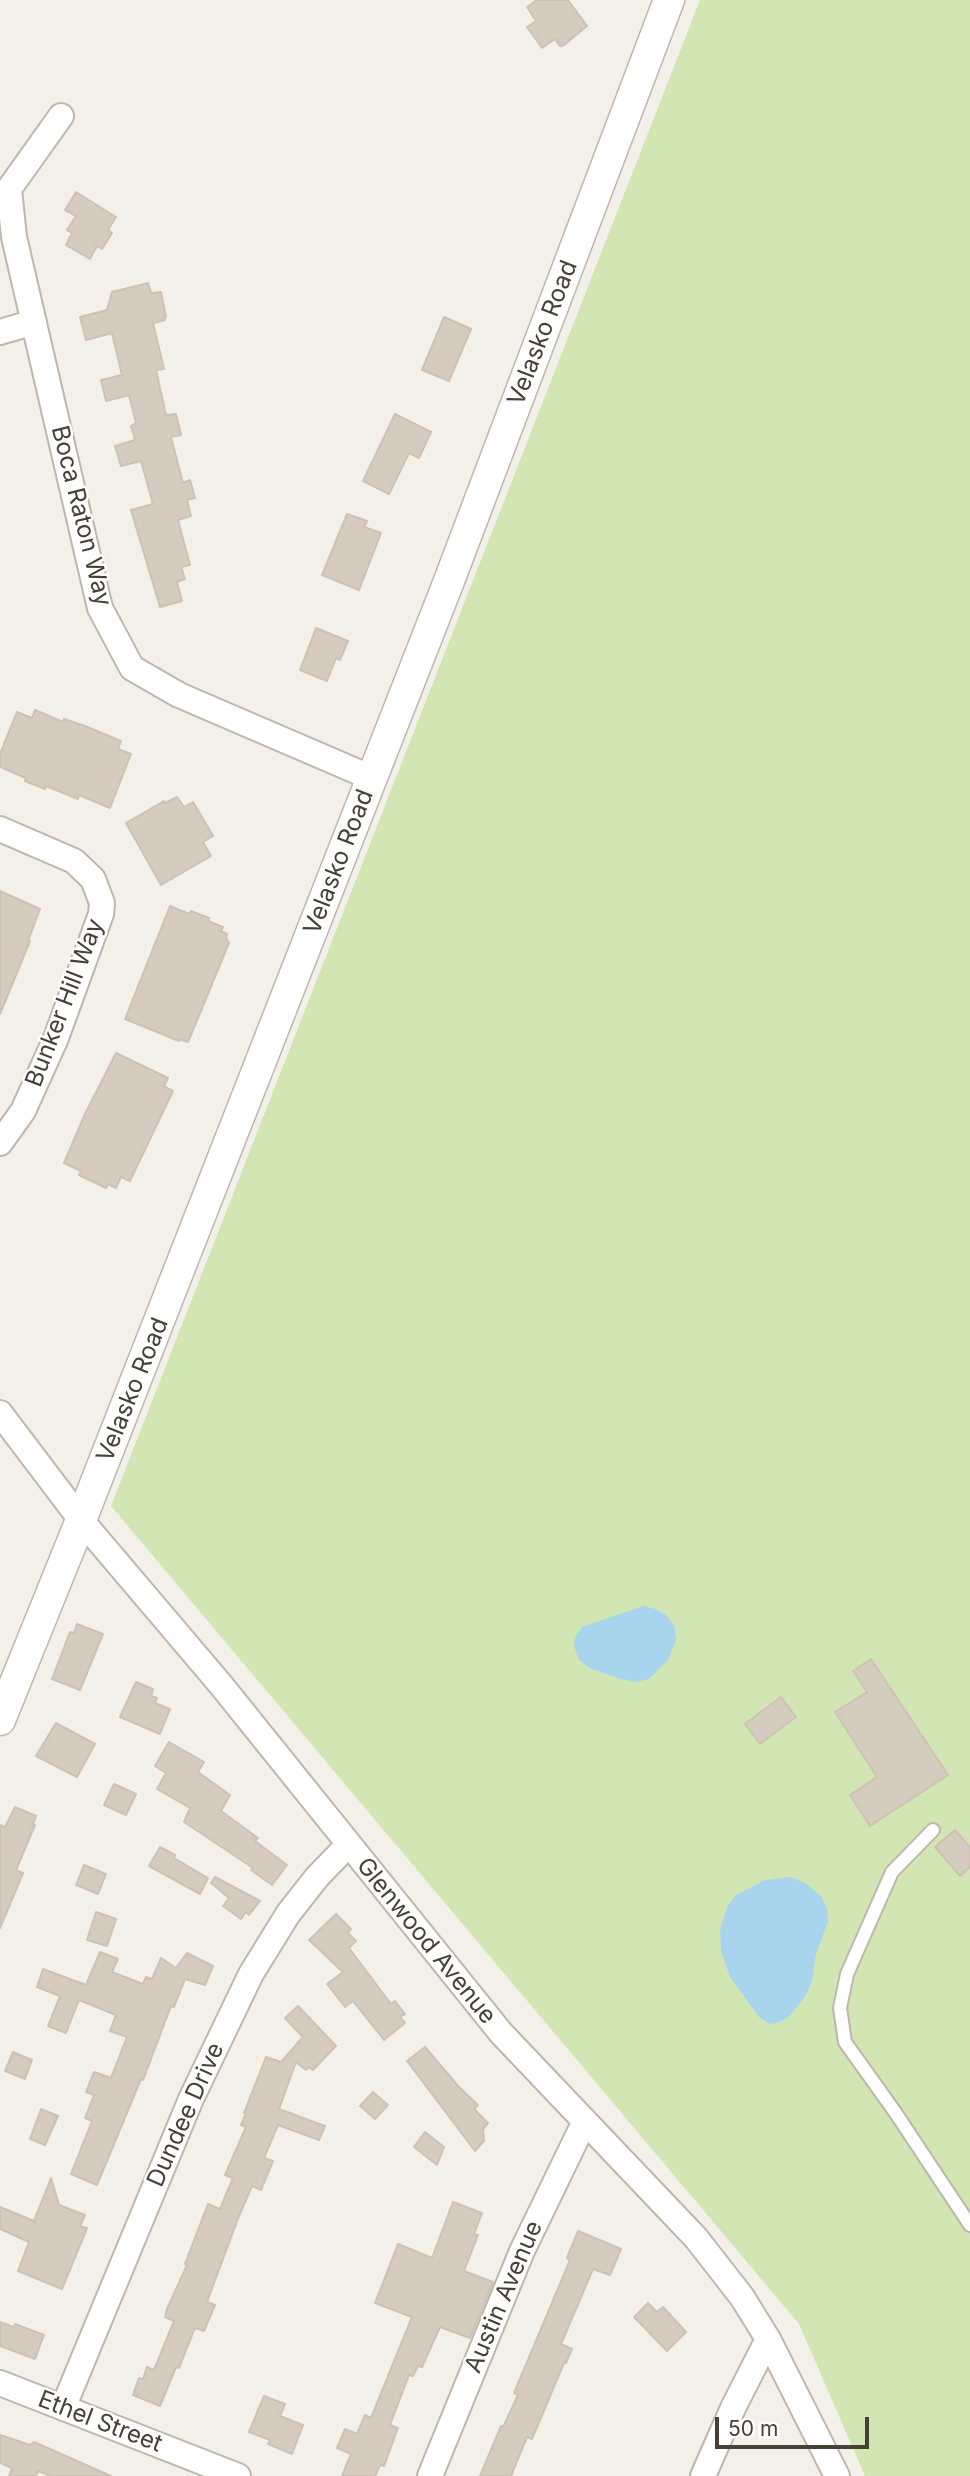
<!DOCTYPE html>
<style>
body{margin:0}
#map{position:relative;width:970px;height:2476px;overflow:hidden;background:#f3f0e9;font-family:Inter,sans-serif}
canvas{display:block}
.scale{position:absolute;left:715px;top:2417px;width:154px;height:32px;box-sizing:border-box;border:4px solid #474037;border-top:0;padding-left:9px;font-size:21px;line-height:24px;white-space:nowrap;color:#474037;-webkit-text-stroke:5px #fff;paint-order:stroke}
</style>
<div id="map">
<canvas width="970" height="2476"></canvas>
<div class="scale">50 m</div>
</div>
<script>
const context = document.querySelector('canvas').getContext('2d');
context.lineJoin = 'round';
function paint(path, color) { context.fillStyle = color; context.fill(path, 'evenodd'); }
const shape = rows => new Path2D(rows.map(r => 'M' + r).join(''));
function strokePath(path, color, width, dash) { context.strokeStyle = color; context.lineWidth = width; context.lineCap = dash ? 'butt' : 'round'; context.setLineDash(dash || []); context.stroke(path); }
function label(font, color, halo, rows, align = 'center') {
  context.font = font + ' Inter,sans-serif'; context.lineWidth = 5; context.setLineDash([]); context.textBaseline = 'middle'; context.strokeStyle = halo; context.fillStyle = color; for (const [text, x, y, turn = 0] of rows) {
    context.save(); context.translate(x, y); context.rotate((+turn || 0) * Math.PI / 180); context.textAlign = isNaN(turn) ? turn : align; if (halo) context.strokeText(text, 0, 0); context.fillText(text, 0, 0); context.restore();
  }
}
const green = shape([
 [700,0,970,0,970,2476,865,2476,799,2324,111,1506]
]);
const water = shape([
 [643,1606,656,1609,667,1616,675,1627,675,1634,676,1640,668,1660,649,1679,636,1682,617,1678,590,1668,579,1660,574,1646,575,1638,582,1627],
 [791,1877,805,1883,821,1896,827,1909,828,1922,816,1954,812,1982,806,1995,789,2017,777,2023,769,2024,759,2017,730,1977,721,1951,720,1930,728,1905,736,1895,765,1880]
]);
const building = shape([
 [537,0,568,0,587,26,564,45,560,46,555,39,542,48,527,27,536,21,527,7,537,0],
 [76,192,116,217,108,230,112,233,102,249,97,246,90,259,66,245,72,233,67,230,76,216,65,210,76,192],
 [148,283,151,293,161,292,166,317,164,317,165,320,153,323,164,369,156,370,166,415,176,414,181,435,171,437,183,483,190,480,195,498,187,500,191,516,178,520,190,565,181,567,185,579,177,582,182,601,160,607,131,510,153,504,141,461,121,466,115,446,135,440,131,426,136,423,129,395,106,401,101,380,122,375,112,333,86,340,80,317,107,310,112,292,148,283],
 [444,317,471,329,449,381,422,370,444,317],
 [395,414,431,432,419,458,409,453,389,494,363,481,395,414],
 [347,514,367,521,364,527,381,533,359,590,322,575,347,514],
 [316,628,348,641,340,660,336,658,327,681,300,670,316,628],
 [35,710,63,722,64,719,85,726,121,741,118,749,131,754,110,808,79,795,78,799,46,786,45,789,25,781,26,778,0,767,0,754,17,712,32,718,35,710],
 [177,797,184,807,193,802,213,836,203,842,211,856,161,885,126,823,164,801,165,803,177,797],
 [0,891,40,909,28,941,30,941,0,1014,0,891],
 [170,906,189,914,191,911,209,918,208,921,223,927,221,931,227,934,226,938,229,943,188,1042,179,1039,179,1041,125,1019,170,906],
 [116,1053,168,1078,164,1086,173,1091,130,1181,121,1177,116,1188,108,1184,106,1188,79,1175,81,1171,64,1163,85,1114,116,1053],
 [77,1624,103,1634,80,1690,52,1679,70,1632,74,1633,77,1624],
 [871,1659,948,1775,870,1826,850,1795,877,1777,835,1712,867,1692,853,1671,871,1659],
 [136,1682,153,1689,151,1696,157,1698,155,1703,170,1709,160,1734,120,1717,136,1682],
 [781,1697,796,1717,760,1744,745,1724,781,1697],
 [56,1723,95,1744,77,1777,36,1756,56,1723],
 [169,1742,204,1762,198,1772,230,1795,221,1811,258,1838,255,1841,287,1865,272,1885,251,1870,253,1868,184,1822,190,1808,157,1789,166,1773,155,1766,169,1742],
 [114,1784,136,1794,126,1815,104,1805,114,1784],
 [15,1807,36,1816,33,1824,35,1825,16,1870,23,1873,0,1928,0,1825,5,1827,15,1807],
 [955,1830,970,1847,970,1867,960,1876,935,1847,955,1830],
 [160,1847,175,1855,174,1858,208,1878,200,1894,149,1866,160,1847],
 [84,1865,106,1874,98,1894,76,1885,84,1865],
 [215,1877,260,1901,249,1915,246,1912,241,1919,223,1906,229,1898,211,1883,215,1877],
 [96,1912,116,1919,107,1946,87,1940,96,1912],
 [336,1914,351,1929,348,1933,356,1941,349,1948,391,2004,395,2001,405,2014,400,2017,405,2023,384,2040,353,2001,345,2007,327,1984,343,1972,309,1940,336,1914],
 [100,1952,118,1959,112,1972,143,1984,146,1977,152,1979,161,1958,176,1968,187,1953,213,1966,205,1985,185,1979,174,2007,171,2006,143,2080,141,2079,97,2185,71,2174,92,2121,85,2118,94,2095,86,2092,94,2072,111,2078,127,2037,110,2031,116,2015,79,2000,66,2033,48,2026,60,1996,37,1987,43,1969,86,1985,100,1952],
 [298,2006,336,2046,313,2070,308,2067,306,2070,296,2062,279,2109,325,2126,319,2140,278,2125,264,2158,273,2161,261,2190,252,2186,239,2216,207,2302,215,2305,204,2331,195,2328,179,2368,176,2367,160,2406,133,2395,139,2378,143,2379,147,2367,154,2370,174,2321,165,2317,167,2309,187,2265,185,2264,208,2204,220,2209,233,2178,225,2175,246,2127,241,2125,246,2113,244,2113,266,2057,281,2062,303,2037,285,2018,298,2006],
 [425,2047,459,2087,478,2105,474,2109,488,2123,483,2129,484,2141,475,2151,407,2061,425,2047],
 [13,2052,32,2060,25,2079,5,2071,13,2052],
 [373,2092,388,2105,375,2119,360,2106,373,2092],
 [41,2109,58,2116,45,2145,30,2139,41,2109],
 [425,2132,444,2147,437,2165,414,2147,425,2132],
 [51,2178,59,2205,85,2215,80,2226,87,2228,62,2289,18,2271,29,2242,0,2229,0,2207,34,2221,51,2178],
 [453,2202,482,2213,474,2234,478,2235,464,2271,493,2282,470,2338,440,2327,422,2367,418,2366,413,2376,409,2375,390,2425,398,2428,384,2466,380,2465,375,2476,342,2476,351,2454,337,2448,345,2429,357,2434,365,2415,371,2418,412,2317,375,2303,398,2244,432,2258,453,2202],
 [578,2231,621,2249,610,2275,593,2269,561,2344,572,2349,566,2363,564,2363,532,2439,527,2437,511,2476,480,2476,501,2426,503,2427,518,2395,514,2393,570,2260,567,2258,578,2231],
 [648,2303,657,2312,663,2307,686,2332,667,2351,634,2317,648,2303],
 [0,2322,14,2327,15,2324,44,2335,35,2359,0,2346,0,2322],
 [264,2396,285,2404,280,2416,303,2425,292,2454,268,2444,270,2440,249,2432,264,2396],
 [0,2435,30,2445,34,2442,111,2476,51,2476,38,2471,36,2476,9,2476,12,2468,0,2463,0,2435]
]);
const service = shape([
 [933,1830,892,1872,847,1974,840,2008,845,2042,895,2112,970,2225]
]);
const minor = shape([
 [61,116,9,189,14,237,100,608,132,668,179,695,372,778],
 [0,332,34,322],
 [0,829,74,861,93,879,102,903,101,914,56,1038,23,1111,0,1143],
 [0,1413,81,1520,221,1685,501,2033,696,2238,742,2297,768,2339,837,2476],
 [0,2383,238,2476],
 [63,2408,191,2099,251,1974,288,1914,317,1877,348,1845],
 [430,2476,522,2251,585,2121],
 [703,2476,733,2408,768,2339]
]);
const tertiary = shape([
 [0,1720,81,1520,449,581,669,0]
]);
const streetNames = [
 ["Velasko Road",543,333,-69],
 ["Boca Raton Way",81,516,76],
 ["Velasko Road",339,862,-69],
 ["Bunker Hill Way",65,1003,-69],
 ["Velasko Road",133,1390,-68],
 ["Glenwood Avenue",426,1941,51],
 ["Dundee Drive",186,2115,-66],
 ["Austin Avenue",504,2297,-67],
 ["Ethel Street",100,2422,21]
];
paint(green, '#d2e6b4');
paint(water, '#a8d5ed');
paint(building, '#d5cbbf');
strokePath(building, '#cfc2b2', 2);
strokePath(service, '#bfb7ac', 16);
strokePath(minor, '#bfb7ac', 28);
strokePath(tertiary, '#bfb7ac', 33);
strokePath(service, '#fff', 12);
strokePath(minor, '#fff', 24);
strokePath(tertiary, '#fff', 30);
label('24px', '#474037', '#fff', streetNames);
</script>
